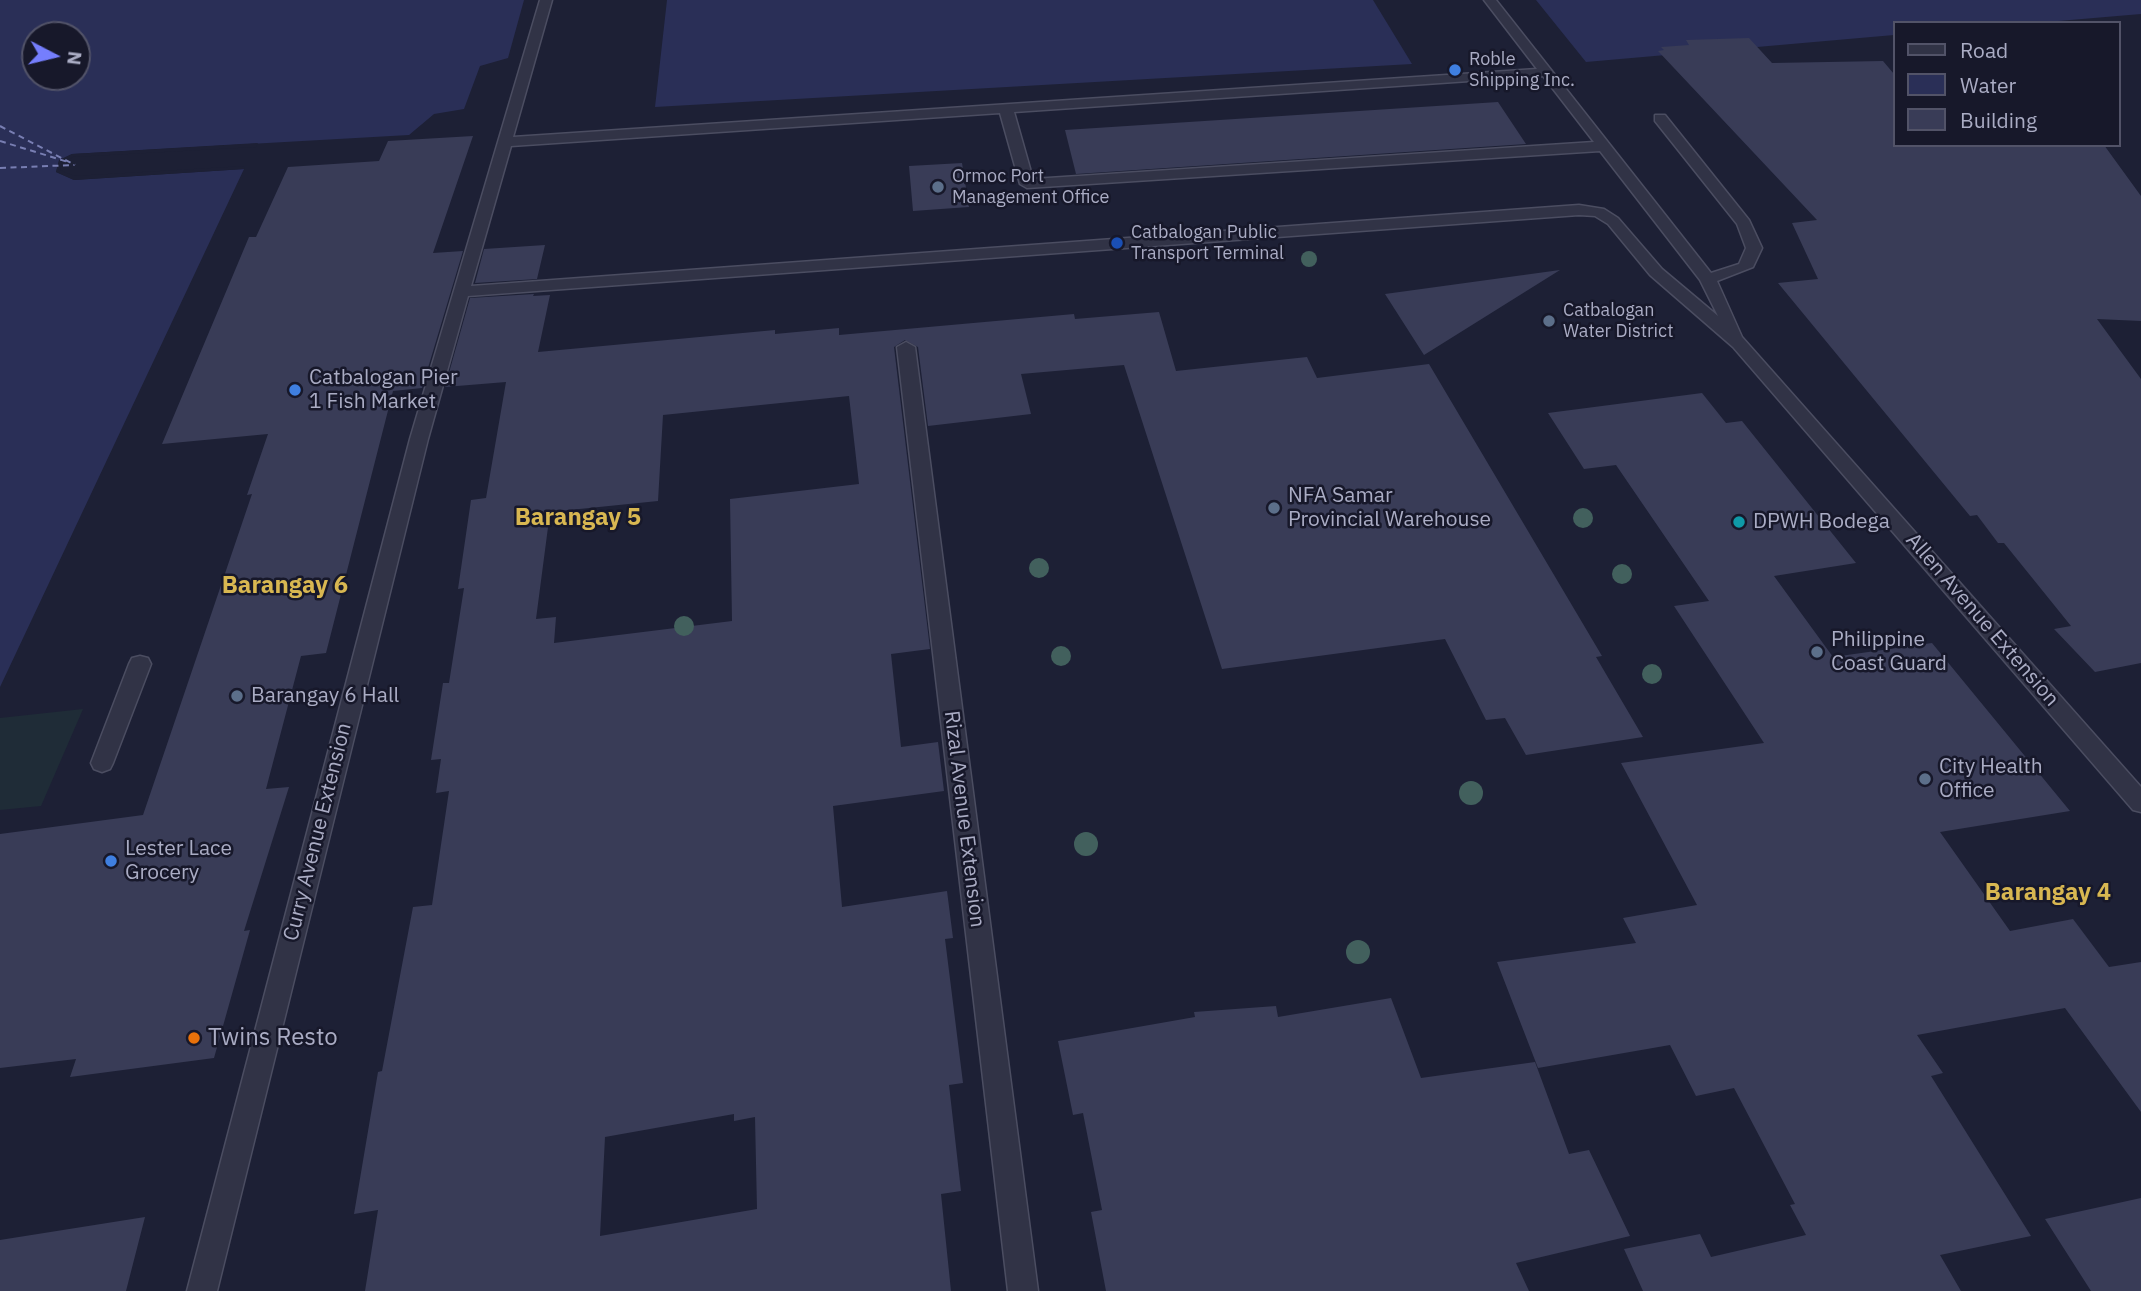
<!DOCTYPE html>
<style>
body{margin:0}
#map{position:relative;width:2141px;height:1291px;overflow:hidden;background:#1d2035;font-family:"IBM Plex Sans",sans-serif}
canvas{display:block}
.legend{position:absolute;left:1893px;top:21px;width:228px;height:126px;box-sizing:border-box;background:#17182a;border:2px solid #525368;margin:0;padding:9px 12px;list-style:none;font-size:21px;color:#aaacc4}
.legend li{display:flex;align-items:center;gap:14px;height:35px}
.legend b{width:35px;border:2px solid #525368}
.north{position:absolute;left:21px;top:21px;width:70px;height:70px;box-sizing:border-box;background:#17182a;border:2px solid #525368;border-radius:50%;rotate:97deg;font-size:19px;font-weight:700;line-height:28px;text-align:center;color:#aaacc4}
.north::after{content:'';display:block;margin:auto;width:24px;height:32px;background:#757efd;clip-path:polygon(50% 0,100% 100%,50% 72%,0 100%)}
</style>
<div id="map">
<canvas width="2141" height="1291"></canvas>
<ul class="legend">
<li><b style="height:9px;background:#313346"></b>Road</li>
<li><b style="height:19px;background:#2a2f57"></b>Water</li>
<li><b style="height:19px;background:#393c57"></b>Building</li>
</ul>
<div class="north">N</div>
</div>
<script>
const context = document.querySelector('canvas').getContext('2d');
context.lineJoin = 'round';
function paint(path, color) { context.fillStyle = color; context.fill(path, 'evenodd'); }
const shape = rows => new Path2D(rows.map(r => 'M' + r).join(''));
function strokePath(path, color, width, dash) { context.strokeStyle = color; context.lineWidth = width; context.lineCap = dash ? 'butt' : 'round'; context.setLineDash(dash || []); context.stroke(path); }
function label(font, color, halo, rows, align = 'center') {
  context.font = font + ' "IBM Plex Sans",sans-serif'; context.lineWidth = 5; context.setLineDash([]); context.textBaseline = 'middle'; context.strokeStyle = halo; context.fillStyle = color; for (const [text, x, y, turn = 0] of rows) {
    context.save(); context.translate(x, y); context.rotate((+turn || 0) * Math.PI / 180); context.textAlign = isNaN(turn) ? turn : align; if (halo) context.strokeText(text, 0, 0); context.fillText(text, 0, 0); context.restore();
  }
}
const green = shape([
 [83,709,41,806,0,810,0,718]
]);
const water = shape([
 [0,0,524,0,508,58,480,66,464,109,434,114,409,135,72,154,59,161,56,172,74,180,244,169,0,687],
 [35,35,77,35,77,77,35,77],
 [667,0,1373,0,1412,64,655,107],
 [1536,0,2141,0,2141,14,2035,23,1894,23,1894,35,1586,62]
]);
const pier = shape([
 [258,143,256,147,73,157,62,163,60,170,74,176,245,166,244,169,74,180,56,172,59,160,72,154]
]);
const ferry = shape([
 [0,126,75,165],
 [0,141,68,162],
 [0,168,74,165]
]);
const building = shape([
 [1749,38,1772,63,1883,61,1894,74,1894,145,2104,145,2141,196,2141,321,2097,319,2141,379,2141,663,2095,672,2054,629,2071,626,2004,543,1998,543,1977,515,1970,516,1778,283,1818,279,1792,223,1817,220,1658,51,1664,50,1661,47,1689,45,1686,40],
 [1498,102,1526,144,1076,174,1065,130],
 [473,136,433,253,463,251,422,388,393,391,326,653,301,656,266,789,289,787,244,931,250,930,214,1058,70,1077,76,1059,0,1068,0,834,143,815,252,494,247,495,268,434,162,444,249,237,256,237,288,167,379,161,388,141],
 [962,163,969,207,913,211,909,166],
 [545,245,537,279,475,283,484,249],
 [1560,270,1424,355,1385,294],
 [534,294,533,296,550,295,538,352,775,330,775,334,839,328,839,335,1074,314,1075,319,1159,312,1176,371,1307,357,1317,378,1429,364,1602,656,1596,657,1643,737,1526,755,1505,718,1486,720,1445,639,1222,669,1124,365,1021,374,1031,414,928,426,918,347,905,340,894,347,930,649,891,654,901,747,938,742,944,791,833,806,842,907,947,891,953,938,945,939,963,1083,949,1085,961,1191,941,1194,951,1291,365,1291,378,1210,354,1214,378,1072,382,1071,413,907,432,905,449,791,436,793,441,759,431,760,443,683,449,683,464,588,458,589,471,500,486,498,506,382,445,387,470,298],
 [849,396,859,484,730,499,732,621,554,643,556,617,536,619,550,512,658,501,663,415],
 [734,1114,734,1121,755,1117,757,1209,600,1236,605,1137],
 [1702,393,1726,423,1742,421,1856,563,1774,576,1833,657,1932,643,2070,811,1940,832,2010,931,2073,919,2109,967,2141,962,2141,1112,2065,1008,1917,1035,1943,1073,1931,1076,2031,1236,1940,1255,1961,1291,1643,1291,1624,1249,1700,1234,1711,1257,1806,1235,1790,1205,1795,1204,1734,1088,1696,1096,1670,1045,1538,1068,1497,962,1636,943,1623,918,1697,905,1621,763,1764,743,1674,606,1709,601,1616,465,1584,469,1548,413],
 [1391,998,1421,1078,1535,1062,1569,1154,1589,1150,1630,1236,1516,1263,1529,1291,1106,1291,1091,1212,1102,1210,1083,1113,1073,1115,1058,1041,1195,1017,1194,1012,1276,1006,1278,1017],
 [2141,1198,2141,1291,2091,1291,2045,1219],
 [145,1217,126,1291,0,1291,0,1240]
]);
const minor = shape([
 [540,0,552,0,513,137,1537,69,1484,0,1496,0,1711,273,1739,264,1746,248,1737,224,1655,121,1655,115,1665,115,1749,220,1762,248,1753,267,1717,281,1742,337,2141,787,2141,812,2133,810,1733,347,1650,275,1608,224,1595,216,1579,215,468,296,428,439,217,1291,187,1291,410,439,540,0],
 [1543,76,1594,142,1033,179,1014,112,1543,76],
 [1000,113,1020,184,1027,188,1600,151,1700,280,1718,316,1662,269,1618,218,1604,209,1579,205,471,286,511,146,1000,113],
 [906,342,915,347,1038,1291,1008,1291,897,347,906,342],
 [140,656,148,658,151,664,113,763,110,769,102,772,94,769,91,763,129,664,132,658,140,656]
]);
const trees = [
 [1309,259,8],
 [1583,518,10],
 [1039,568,10],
 [1622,574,10],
 [684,626,10],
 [1061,656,10],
 [1652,674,10],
 [1471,793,12],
 [1086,844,12],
 [1358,952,12]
];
const markers = [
 [1455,70,7,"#3f7fe0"],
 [938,187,7,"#5c6f8a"],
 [1117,243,7,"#1a4fb4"],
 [1549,321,7,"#5c6f8a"],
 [295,390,7,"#3f7fe0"],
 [1274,508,7,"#5c6f8a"],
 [1739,522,7,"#0f9aa8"],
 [1817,652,7,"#5c6f8a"],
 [237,696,7,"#5c6f8a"],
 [1925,779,7,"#5c6f8a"],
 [111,861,7,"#3f7fe0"],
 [194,1038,7,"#e8710a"]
];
const farPoinames = [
 ["Roble",1469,60],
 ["Shipping Inc.",1469,81],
 ["Ormoc Port",952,177],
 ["Management Office",952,198],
 ["Catbalogan Public",1131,233],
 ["Transport Terminal",1131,254],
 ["Catbalogan",1563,311],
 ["Water District",1563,332]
];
const poiNames = [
 ["Catbalogan Pier",309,378],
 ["1 Fish Market",309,402],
 ["NFA Samar",1288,496],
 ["Provincial Warehouse",1288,520],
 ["DPWH Bodega",1753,522],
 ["Philippine",1831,640],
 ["Coast Guard",1831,664],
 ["Barangay 6 Hall",251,696],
 ["City Health",1939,767],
 ["Office",1939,791],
 ["Lester Lace",125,849],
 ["Grocery",125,873]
];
const streetNames = [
 ["Allen Avenue Extension",1982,620,49],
 ["Rizal Avenue Extension",964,819,83],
 ["Curry Avenue Extension",318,832,-76]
];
const quarterNames = [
 ["Barangay 5",578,518],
 ["Barangay 6",285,586],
 ["Barangay 4",2048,893]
];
const nearPoinames = [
 ["Twins Resto",208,1038]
];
paint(green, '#1f2c37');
paint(water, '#2a2f57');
paint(pier, '#1d2035');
strokePath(ferry, '#787eb2', 2, [6, 4.5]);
paint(building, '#393c57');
strokePath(minor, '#4b4d61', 3);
paint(minor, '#313346');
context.fillStyle = '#42605d';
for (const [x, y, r] of trees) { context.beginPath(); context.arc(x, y, r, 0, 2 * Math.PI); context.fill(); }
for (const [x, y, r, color] of markers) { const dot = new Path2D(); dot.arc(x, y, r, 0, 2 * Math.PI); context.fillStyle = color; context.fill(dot); strokePath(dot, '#17182a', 2.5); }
label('18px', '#aaacc4', '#17182a', farPoinames, 'left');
label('21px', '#aaacc4', '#17182a', poiNames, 'left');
label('21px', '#aaacc4', '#17182a', streetNames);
label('bold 24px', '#d8b751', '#17182a', quarterNames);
label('24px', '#aaacc4', '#17182a', nearPoinames, 'left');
</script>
